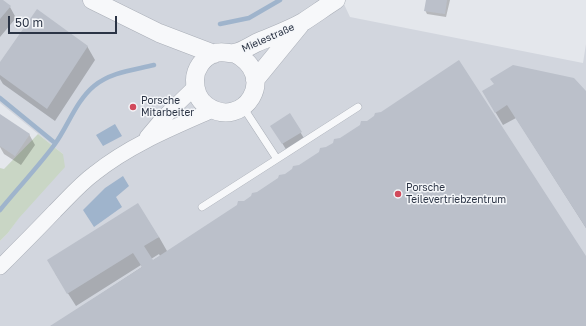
<!DOCTYPE html>
<html>
<head>
<meta charset="utf-8">
<style>
  body { margin:0 }
  #map { position:relative; width:586px; height:326px; overflow:hidden; background:#e4e7ec; font-family:"Golos Text",sans-serif }
  canvas { display:block }
  .scale { position:absolute; left:8px; top:16px; width:109px; height:18px; box-sizing:border-box; border:2px solid #2b3445; border-top:0; padding-left:5px; font-size:12px; line-height:14px; white-space:nowrap; color:#2b3445; -webkit-text-stroke:3px #f4f6f9; paint-order:stroke }
</style>
</head>
<body>
<div id="map">
<canvas width="586" height="326"></canvas>
<div class="scale">50 m</div>
</div>
<script>
const g = document.querySelector('canvas').getContext('2d');
g.lineJoin = 'round';
function fillPath(path, color) { g.fillStyle = color; g.fill(path, 'evenodd'); }
function strokePath(path, color, width, dash) { g.strokeStyle = color; g.lineWidth = width; g.lineCap = dash ? 'butt' : 'round'; g.setLineDash(dash || []); g.stroke(path); }
function label(font, color, halo, rows, align = 'center') {
  g.font = font + ' "Golos Text",sans-serif'; g.lineWidth = 3; g.setLineDash([]); g.textBaseline = 'middle'; g.strokeStyle = halo; g.fillStyle = color; for (const [text, x, y, turn = 0] of rows) {
    g.save(); g.translate(x, y); g.rotate((+turn || 0) * Math.PI / 180); g.textAlign = isNaN(turn) ? turn : align; if (halo) g.strokeText(text, 0, 0); g.fillText(text, 0, 0); g.restore();
  }
}
const built = new Path2D(`
  M 0,0 L 342,0 L 350,17 L 583,63 L 586,44 L 586,326 L 0,326 L 0,241 L 8,233 L 63,154 L 0,103 Z`);
const green = new Path2D(`
  M 38,134 L 63,154 L 65,167 L 19,218 L 8,233 L 0,241 L 0,168 L 4,169 Z`);
const water = new Path2D(`
  M 115,124 L 122,136 L 103,146 L 96,135 Z
  M 123,176 L 129,186 L 116,197 L 122,207 L 94,227 L 83,210 L 105,188 Z`);
const shadow = new Path2D(`
  M 0,0 L 10,7 L 16,18 L 0,37 Z
  M 427,0 L 450,0 L 446,17 L 427,14 L 425,10 Z
  M 87,46 L 95,60 L 55,121 L 3,84 L 0,79 L 0,64 Z
  M 483,91 L 586,93 L 586,228 L 516,118 L 503,125 Z
  M 290,115 L 305,140 L 287,151 L 276,133 Z
  M 0,116 L 29,134 L 35,145 L 21,165 L 4,154 L 0,147 Z
  M 159,237 L 167,251 L 586,258 L 586,326 L 52,326 L 142,267 L 141,265 L 76,306 L 55,273 ZM 159,254 L 160,256 L 152,261 L 151,259 Z`);
const stream = new Path2D(`
  M 220,24 L 249,18 L 280,0
  M 0,98 L 55,143
  M 0,210 C 18,188 38,167 55,144 C 68,126 76,101 94,86 C 111,72 134,70 154,65`);
const building = new Path2D(`
  M 0,0 L 3,0 L 11,6 L 0,19 Z
  M 426,0 L 447,0 L 445,14 L 424,11 Z
  M 37,9 L 88,46 L 47,109 L 0,75 L 0,62 Z
  M 459,60 L 586,256 L 586,326 L 50,326 L 142,267 L 133,253 L 67,294 L 47,260 L 138,203 L 159,237 L 144,246 L 153,260 L 237,205 L 238,201 L 244,201 L 251,196 L 252,193 L 257,192 L 278,178 L 279,175 L 285,174 L 292,169 L 293,166 L 299,165 L 319,152 L 320,148 L 326,147 L 333,143 L 334,139 L 340,138 L 360,125 L 361,121 L 367,121 L 374,116 L 375,113 L 381,112 Z
  M 513,65 L 574,78 L 586,91 L 586,228 L 507,105 L 495,113 L 482,91 L 494,84 L 490,79 Z
  M 290,113 L 302,132 L 282,144 L 270,126 Z
  M 0,114 L 30,134 L 15,156 L 0,146 Z`);
const service = new Path2D(`
  M 277,159 L 358,107
  M 202,207 L 277,159 L 243,107`);
const minor = new Path2D(`
  M 147,137 L 163,118 L 195,87
  M 0,267 C 18,249 37,230 55,211 C 68,198 80,184 95,173 C 130,145 172,128 213,110`);
const tertiary = new Path2D(`
  M 92,0 L 159,33 L 214,54
  M 234,53 C 280,76 243,131 207,106 C 198,100 195,90 195,80 C 195,69 203,58 213,54 C 222,50 226,54 234,53 C 241,52 250,46 256,43 C 272,36 289,30 303,22 C 314,15 325,7 336,0
  M 255,80 L 300,25`);
const markers = [
  [133,107,4,"#d1495b"],
  [398,194,4,"#d1495b"]
];
const streetNames = [
  ["Mielestraße",268,38,-24]
];
const poiNames = [
  ["Porsche",141,101],
  ["Mitarbeiter",141,113],
  ["Porsche",406,188],
  ["Teilevertriebzentrum",406,200]
];
fillPath(built, '#d2d6de');
fillPath(green, '#c9d6c5');
fillPath(water, '#9fb4cc');
fillPath(shadow, '#0003');
strokePath(stream, '#9fb4cc', 4.5);
fillPath(building, '#bbc0ca');
strokePath(service, '#a9aeb7', 8);
strokePath(minor, '#a9aeb7', 16);
strokePath(tertiary, '#a9aeb7', 19);
strokePath(service, '#f7f8fa', 7);
strokePath(minor, '#f7f8fa', 15);
strokePath(tertiary, '#f7f8fa', 18);
for (const [x, y, r, color] of markers) { const dot = new Path2D(); dot.arc(x, y, r, 0, 2 * Math.PI); g.fillStyle = color; g.fill(dot); strokePath(dot, '#f4f6f9', 1.5); }
label('10px', '#2b3445', '#f4f6f9', streetNames);
label('10px', '#2b3445', '#f4f6f9', poiNames, 'left');
</script>
</body>
</html>
